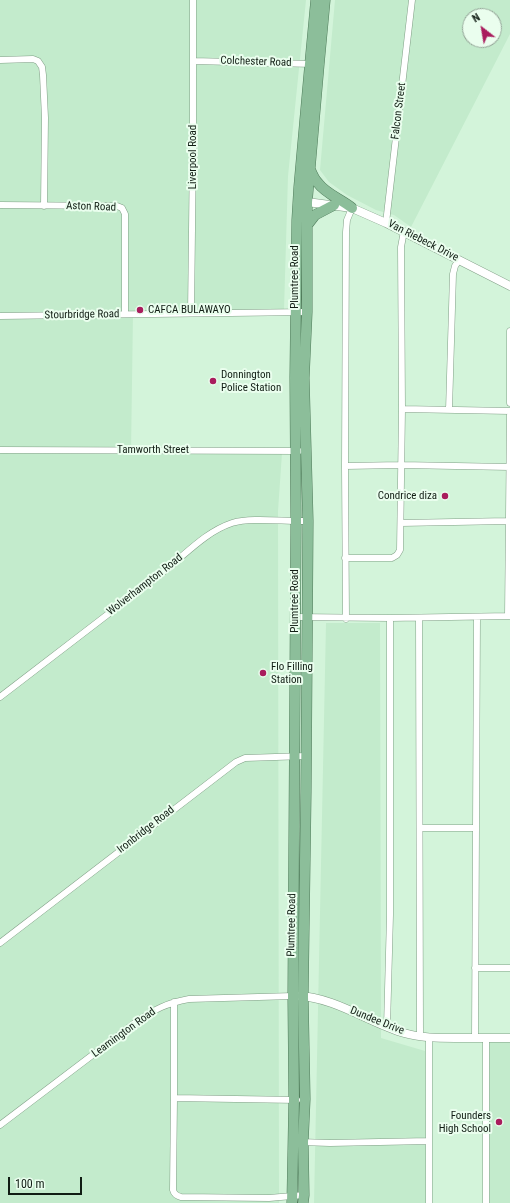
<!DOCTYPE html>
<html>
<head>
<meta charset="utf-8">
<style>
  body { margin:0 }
  #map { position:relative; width:510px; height:1203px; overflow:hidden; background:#d3f4da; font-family:"Roboto Condensed",sans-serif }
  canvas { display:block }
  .north { position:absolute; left:462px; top:8px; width:40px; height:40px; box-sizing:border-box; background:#eafeee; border:1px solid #93a497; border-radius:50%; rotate:329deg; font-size:11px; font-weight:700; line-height:16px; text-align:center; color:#111d14 }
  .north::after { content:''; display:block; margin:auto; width:14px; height:18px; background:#a91c5d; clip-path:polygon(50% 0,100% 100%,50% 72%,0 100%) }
  .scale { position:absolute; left:8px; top:1177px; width:74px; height:18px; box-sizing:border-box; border:2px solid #111d14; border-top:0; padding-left:5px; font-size:12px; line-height:14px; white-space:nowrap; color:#111d14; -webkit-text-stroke:3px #eafeee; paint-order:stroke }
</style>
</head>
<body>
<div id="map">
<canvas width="510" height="1203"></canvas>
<div class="north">N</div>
<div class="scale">100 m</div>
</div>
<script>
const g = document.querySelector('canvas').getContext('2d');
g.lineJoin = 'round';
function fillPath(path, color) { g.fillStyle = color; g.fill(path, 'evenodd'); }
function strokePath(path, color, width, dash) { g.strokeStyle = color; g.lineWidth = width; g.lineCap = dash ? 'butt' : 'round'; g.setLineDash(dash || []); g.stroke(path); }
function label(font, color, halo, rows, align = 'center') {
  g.font = font + ' "Roboto Condensed",sans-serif'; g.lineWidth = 4; g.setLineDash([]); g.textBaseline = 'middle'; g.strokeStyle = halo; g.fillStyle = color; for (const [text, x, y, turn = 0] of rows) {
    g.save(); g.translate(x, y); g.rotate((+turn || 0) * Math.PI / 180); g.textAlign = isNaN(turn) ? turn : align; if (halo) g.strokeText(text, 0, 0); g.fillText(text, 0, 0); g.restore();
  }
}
const built = new Path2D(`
  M 0,0 L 306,0 L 288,176 L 284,310 L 133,313 L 131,452 L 282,453 L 278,511 L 279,1203 L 0,1203 Z
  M 335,0 L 510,0 L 510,34 L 411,227 L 394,215 L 376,210 L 347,195 L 329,182 L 320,170 ZM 470,16 L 494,16 L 494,40 L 470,40 Z
  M 326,623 L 380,623 L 381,1038 L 425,1051 L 426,1203 L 314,1203 Z
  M 488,1041 L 510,1041 L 510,1203 L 488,1203 Z`);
const minor = new Path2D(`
  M 0,60 L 33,59 L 38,61 L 42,67 L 43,75 L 45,118 L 44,206
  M 193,61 L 313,64
  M 0,205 L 117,206 L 122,208 L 125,214 L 125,314
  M 386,223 L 412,0
  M 191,313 L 193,146 L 193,0
  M 0,316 L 307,312
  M 510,331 L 510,403
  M 402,409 L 510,411
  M 449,410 L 453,274 L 455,266 L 459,260
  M 0,450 L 299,451
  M 345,466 L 401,465 L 510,467
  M 401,523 L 508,521
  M 345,558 L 392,558 L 397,555 L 400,550 L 402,409 L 401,247 L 404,231
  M 508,616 L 510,415
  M 296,617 L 390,618 L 510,616
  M 419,618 L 420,1036
  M 346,619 L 345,466 L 346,232 L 347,220 L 352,208
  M 0,697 C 54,655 109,614 163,572 C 185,555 205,532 232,523 C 252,517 286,522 308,521
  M 420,828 L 476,828
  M 0,943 L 236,762 L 245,758 L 306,756
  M 475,968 L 510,968
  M 174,1002 L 174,1098 L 173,1190 C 174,1194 177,1196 181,1197 L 269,1198 L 304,1195
  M 387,1027 L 390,915 L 390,618
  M 475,1038 L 477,617
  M 486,1038 L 486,1203
  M 174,1098 L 297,1100
  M 0,1125 L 136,1022 C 155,1009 167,1003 189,999 L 293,996
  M 300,1142 L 330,1143 L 429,1141
  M 429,1203 L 429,1037`);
const tertiary = new Path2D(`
  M 307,202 L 352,208 L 386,223 L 510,286
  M 298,996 C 334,997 370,1023 404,1033 C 421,1038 438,1038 455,1038 C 473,1038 492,1038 510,1038`);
const trunk = new Path2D(`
  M 310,169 C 312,174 314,179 318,183 C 326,194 341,199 352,208
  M 308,224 L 315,215 L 334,205
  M 292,1203 L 294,1100 L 293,996 L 296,522 L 295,377 L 297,220 L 299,187 L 310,64 L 316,0
  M 303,1203 L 304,1195 L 303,1142 L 305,1099 L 303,996 L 306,792 L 308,521 L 304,378 L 307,312 L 307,202 L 319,64 L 325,0`);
const markers = [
  [140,310,4,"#a91c5d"],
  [213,381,4,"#a91c5d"],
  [445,496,4,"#a91c5d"],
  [263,673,4,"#a91c5d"],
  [499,1122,4,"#a91c5d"]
];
const streetNames = [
  ["Colchester Road",256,62,2],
  ["Falcon Street",399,111,-83],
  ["Liverpool Road",193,157,-90],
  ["Aston Road",91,207,2],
  ["Van Riebeck Drive",423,241,27],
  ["Plumtree Road",295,277,-90],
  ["Stourbridge Road",82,315,-1],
  ["Tamworth Street",153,450],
  ["Wolverhampton Road",145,585,-38],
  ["Plumtree Road",295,601,-90],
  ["Ironbridge Road",146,830,-38],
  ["Plumtree Road",292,925,-89],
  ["Dundee Drive",377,1021,22],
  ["Leamington Road",124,1033,-36]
];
const poiNames = [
  ["CAFCA BULAWAYO",148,310],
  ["Donnington",221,375],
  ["Police Station",221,388],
  ["Condrice diza",437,496,"right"],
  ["Flo Filling",271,667],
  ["Station",271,680],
  ["Founders",491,1116,"right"],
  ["High School",491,1129,"right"]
];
fillPath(built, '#c3ebcc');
strokePath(minor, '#809f86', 7);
strokePath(tertiary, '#809f86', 9);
strokePath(trunk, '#4f7b5a', 11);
strokePath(minor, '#fff', 6);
strokePath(tertiary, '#fff', 8);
strokePath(trunk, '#8cbe9a', 10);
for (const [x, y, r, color] of markers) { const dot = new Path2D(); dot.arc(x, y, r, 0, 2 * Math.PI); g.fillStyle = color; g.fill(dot); strokePath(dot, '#eafeee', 1.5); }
label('11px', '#111d14', '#eafeee', streetNames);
label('11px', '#111d14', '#eafeee', poiNames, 'left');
</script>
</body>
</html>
